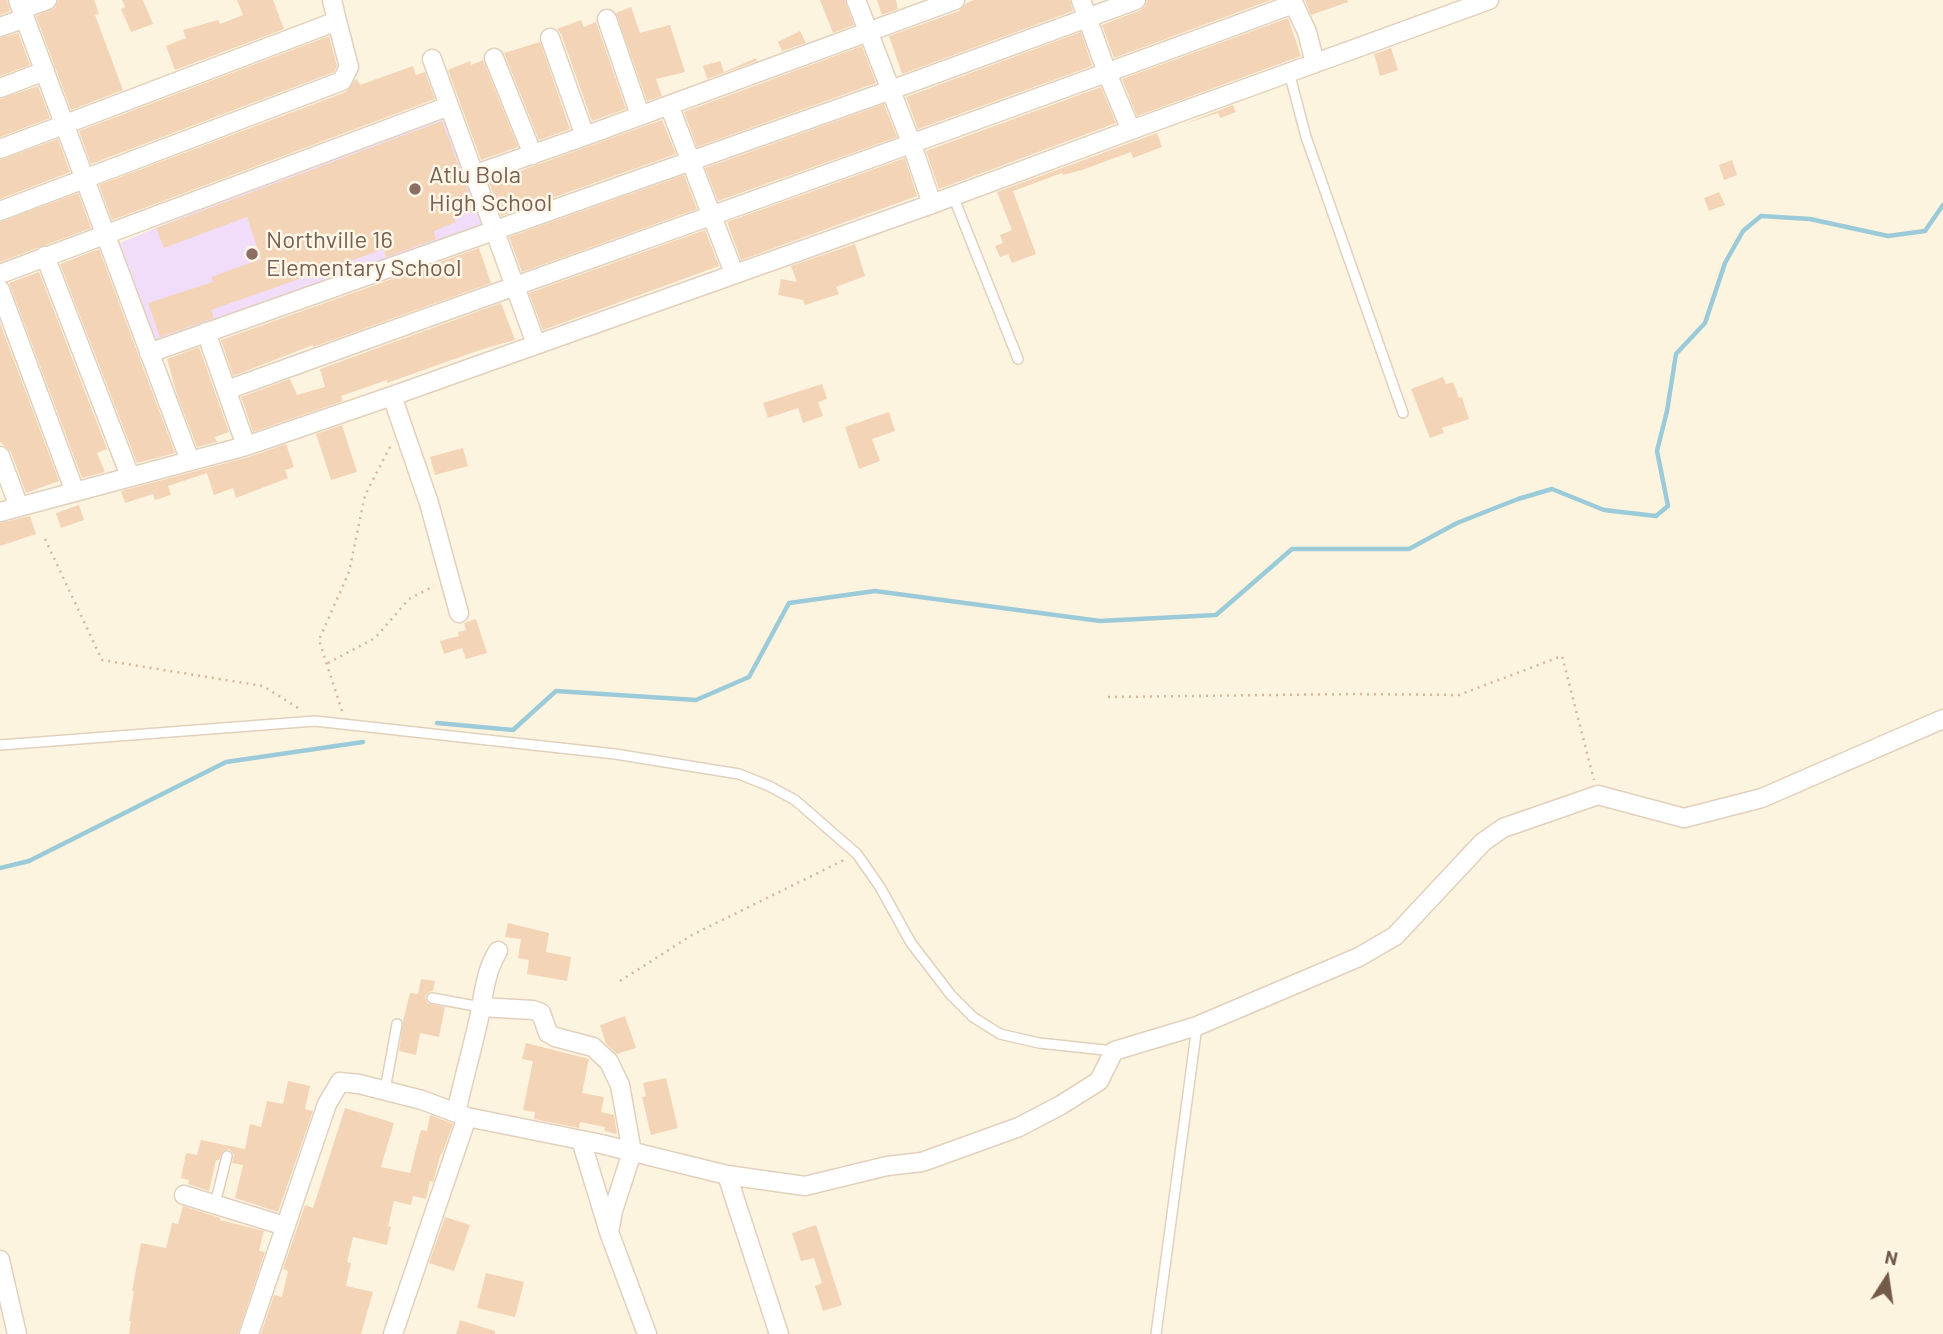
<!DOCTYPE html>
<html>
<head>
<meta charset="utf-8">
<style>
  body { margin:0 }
  #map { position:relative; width:1943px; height:1334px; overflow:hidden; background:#fdf4e0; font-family:Barlow,sans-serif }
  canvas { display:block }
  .north { position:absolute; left:1852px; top:1243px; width:70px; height:70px; -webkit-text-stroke:5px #fff7e7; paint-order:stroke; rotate:12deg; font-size:19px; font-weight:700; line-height:28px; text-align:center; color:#745b47 }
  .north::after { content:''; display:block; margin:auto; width:24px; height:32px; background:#745b47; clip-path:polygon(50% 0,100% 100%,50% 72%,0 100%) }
</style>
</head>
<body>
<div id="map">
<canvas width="1943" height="1334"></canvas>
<div class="north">N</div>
</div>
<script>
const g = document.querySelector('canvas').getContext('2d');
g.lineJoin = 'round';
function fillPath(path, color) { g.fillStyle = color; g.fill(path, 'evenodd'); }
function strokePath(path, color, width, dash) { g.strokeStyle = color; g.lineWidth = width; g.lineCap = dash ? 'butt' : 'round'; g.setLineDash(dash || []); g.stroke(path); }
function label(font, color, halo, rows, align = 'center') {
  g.font = font + ' Barlow,sans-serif'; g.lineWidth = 5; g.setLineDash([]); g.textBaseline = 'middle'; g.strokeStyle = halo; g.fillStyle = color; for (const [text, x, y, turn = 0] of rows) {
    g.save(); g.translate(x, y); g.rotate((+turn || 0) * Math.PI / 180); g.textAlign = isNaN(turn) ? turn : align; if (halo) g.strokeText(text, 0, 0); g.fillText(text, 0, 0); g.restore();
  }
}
const education = new Path2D(`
  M 446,114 L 486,229 L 157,345 L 120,243 L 344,149 Z`);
const stream = new Path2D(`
  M 437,723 L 513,730 L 556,691 L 696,700 L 749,677 L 789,603 L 875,591 L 1100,621 L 1216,615 L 1292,549 L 1409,549 L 1457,523 L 1518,499 L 1552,489 L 1604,510 L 1656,516 L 1668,506 L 1657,451 L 1667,411 L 1676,354 L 1705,323 L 1725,263 L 1743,231 L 1761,216 L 1810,219 L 1888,236 L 1925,231 L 1943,205
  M 0,868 L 29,861 L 226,762 L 363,742`);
const building = new Path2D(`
  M 0,0 L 7,0 L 10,11 L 0,15 Z
  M 58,0 L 94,0 L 99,14 L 95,15 L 123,90 L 71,110 L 36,16 L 55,8 Z
  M 122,0 L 143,0 L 153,24 L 131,32 L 121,9 L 125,7 Z
  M 237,0 L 273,0 L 284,29 L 175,70 L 166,46 L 186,38 L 183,30 L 218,20 L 220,24 L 243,15 Z
  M 820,0 L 845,0 L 854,25 L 833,33 Z
  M 877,0 L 896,0 L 898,9 L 882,15 Z
  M 974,0 L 1070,0 L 1073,11 L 902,74 L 889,36 L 959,11 L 966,3 Z
  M 1147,0 L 1271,0 L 1114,58 L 1102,25 L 1141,10 L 1145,7 Z
  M 1305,0 L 1347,0 L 1348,2 L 1311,15 Z
  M 631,7 L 640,33 L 670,25 L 685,72 L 656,79 L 662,96 L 647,101 L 616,13 Z
  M 1288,18 L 1301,56 L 1137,116 L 1122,79 Z
  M 581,20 L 584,27 L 596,22 L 626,109 L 592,121 L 561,34 L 557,29 Z
  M 800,31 L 806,43 L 782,51 L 778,42 Z
  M 1081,32 L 1092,66 L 918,129 L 906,97 Z
  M 18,33 L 30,65 L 0,76 L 0,38 Z
  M 329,36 L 337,66 L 334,72 L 91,164 L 79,131 Z
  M 540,42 L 570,129 L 539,140 L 504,53 Z
  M 862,46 L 876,83 L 697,147 L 684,112 Z
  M 1391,48 L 1398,70 L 1380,76 L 1374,54 Z
  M 756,58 L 757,61 L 707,79 L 703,66 L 720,61 L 724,72 Z
  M 483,60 L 518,147 L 481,160 L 448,70 L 470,61 L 471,65 Z
  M 413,66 L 416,75 L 425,72 L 435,99 L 112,220 L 99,185 L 346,92 L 355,80 L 357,79 L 360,85 Z
  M 38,86 L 50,118 L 0,137 L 0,99 Z
  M 1101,87 L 1116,123 L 939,189 L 926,151 Z
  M 884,104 L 897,137 L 718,201 L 705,168 Z
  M 1233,105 L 1236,112 L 1220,118 L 1218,113 L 1182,125 Z
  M 662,120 L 676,154 L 501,216 L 489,182 Z
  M 442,121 L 475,210 L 454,218 L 456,222 L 434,231 L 436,239 L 386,257 L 384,249 L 211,310 L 214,318 L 160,337 L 148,303 L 213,282 L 211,277 L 261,259 L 247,217 L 164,248 L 156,228 Z
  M 1157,133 L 1162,147 L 1133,158 L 1131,152 L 1082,170 L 1063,175 L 1062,173 L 1013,191 L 1036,254 L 1012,263 L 1008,254 L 1000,257 L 995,246 L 1003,243 L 1000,235 L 1012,230 L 997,192 Z
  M 58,139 L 70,172 L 0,199 L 0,160 Z
  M 905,158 L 917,196 L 741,260 L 727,222 Z
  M 1732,160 L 1737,175 L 1724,180 L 1719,165 Z
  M 684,175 L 697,209 L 522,272 L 509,237 Z
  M 1719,192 L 1725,205 L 1709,211 L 1704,198 Z
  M 78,193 L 91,228 L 0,262 L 0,222 Z
  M 705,230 L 719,266 L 543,330 L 529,293 Z
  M 855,244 L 865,276 L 836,287 L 839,294 L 805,305 L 803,300 L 778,295 L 781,279 L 797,282 L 791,266 Z
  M 479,248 L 491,283 L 313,347 L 313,345 L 233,376 L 221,340 Z
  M 99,249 L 139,357 L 175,453 L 137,463 L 60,264 Z
  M 39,272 L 107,449 L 97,453 L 105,472 L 82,478 L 9,283 Z
  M 501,303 L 515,340 L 483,349 L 387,383 L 387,380 L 341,396 L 343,401 L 253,432 L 241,397 L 290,379 L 297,395 L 325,387 L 320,369 Z
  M 0,323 L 59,481 L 26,493 L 11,452 L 0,442 Z
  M 199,347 L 229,432 L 215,437 L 217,442 L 197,447 L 177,395 L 167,359 Z
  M 1443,377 L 1446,384 L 1453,382 L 1459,398 L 1462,397 L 1469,419 L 1442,428 L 1444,433 L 1430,438 L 1411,389 Z
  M 822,384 L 827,399 L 818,402 L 823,416 L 803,423 L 798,408 L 768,418 L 763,403 Z
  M 889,412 L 895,431 L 872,439 L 880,461 L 859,469 L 845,427 Z
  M 342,425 L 357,472 L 331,480 L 316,434 Z
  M 286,444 L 294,467 L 285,470 L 288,478 L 236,498 L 233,488 L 214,495 L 207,473 L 168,486 L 171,495 L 155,500 L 153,494 L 125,503 L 121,491 L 249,457 Z
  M 463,448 L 468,466 L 435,475 L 430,457 Z
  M 79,505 L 84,520 L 61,528 L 56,513 Z
  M 30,516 L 36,534 L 0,546 L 0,523 Z
  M 476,619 L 487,653 L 466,659 L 462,648 L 444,654 L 440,641 L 459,636 L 458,632 L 466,630 L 464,623 Z
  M 508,923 L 549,933 L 546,952 L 571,957 L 567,981 L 527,974 L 529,960 L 518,958 L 521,939 L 505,937 Z
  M 421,979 L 435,981 L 433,991 L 429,992 L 425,996 L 427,1003 L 445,1007 L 439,1037 L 420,1033 L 416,1055 L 399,1051 L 403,1021 L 410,993 L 418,994 Z
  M 625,1016 L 636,1048 L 617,1054 L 606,1044 L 600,1025 Z
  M 526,1043 L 589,1059 L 582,1093 L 604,1097 L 601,1112 L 614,1115 L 617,1134 L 604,1131 L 605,1127 L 580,1122 L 579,1128 L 534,1119 L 535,1112 L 523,1110 L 533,1061 L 522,1059 Z
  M 666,1078 L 678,1128 L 651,1135 L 642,1097 L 646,1096 L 643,1083 Z
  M 288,1081 L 310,1086 L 305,1109 L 313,1111 L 278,1212 L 235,1198 L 243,1165 L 232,1163 L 234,1155 L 229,1149 L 223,1151 L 219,1160 L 216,1160 L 209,1191 L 188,1184 L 189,1180 L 181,1178 L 186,1153 L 197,1155 L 201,1140 L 245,1149 L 250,1124 L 261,1127 L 267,1101 L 283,1104 Z
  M 345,1108 L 394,1123 L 381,1167 L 410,1173 L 421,1130 L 427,1131 L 430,1115 L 453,1124 L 442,1154 L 441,1153 L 433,1182 L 430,1181 L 426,1199 L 413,1196 L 411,1205 L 394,1201 L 388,1226 L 391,1227 L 387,1245 L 353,1237 L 347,1262 L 351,1263 L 346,1286 L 373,1292 L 361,1334 L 261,1334 L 274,1295 L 282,1297 L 288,1271 L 283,1269 L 305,1205 L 313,1208 Z
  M 183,1206 L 220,1218 L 220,1220 L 264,1231 L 259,1251 L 265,1252 L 238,1334 L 129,1334 L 131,1321 L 129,1321 L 134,1291 L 132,1291 L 141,1243 L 166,1248 L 172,1223 L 178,1224 Z
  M 445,1217 L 470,1225 L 454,1271 L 429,1263 Z
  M 816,1225 L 842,1305 L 823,1311 L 815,1286 L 822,1283 L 814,1258 L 801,1261 L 792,1233 Z
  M 486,1273 L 524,1282 L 515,1317 L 477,1308 Z
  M 460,1320 L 495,1331 L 495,1334 L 456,1334 Z`);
const path = new Path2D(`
  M 45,539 L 102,660 L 263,686 L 298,708
  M 328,663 L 375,638 L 409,599 L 434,586
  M 1108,697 L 1353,694 L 1459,695 L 1562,656 L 1594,780
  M 342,711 L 319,640 L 349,572 L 365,495 L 391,445
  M 620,981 L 692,935 L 844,860`);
const service = new Path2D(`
  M 1289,72 L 1306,137 L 1403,413
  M 953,196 L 1018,359
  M 0,745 L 315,721 L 615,754 L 739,774 L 769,786 L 795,800 L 857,854 L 880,887 L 911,943 L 951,995 L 973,1017 L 1000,1034 L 1039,1043 L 1114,1051
  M 432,998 L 481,1007
  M 385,1090 L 397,1024
  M 215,1204 L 227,1156
  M 1156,1334 L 1197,1026`);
const minor = new Path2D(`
  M 18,0 L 190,461
  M 332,0 L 337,21
  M 856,0 L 912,145 L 932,204
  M 1081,0 L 1107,73 L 1131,130
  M 1292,0 L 1307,32 L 1315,63
  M 22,9 L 47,0
  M 607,19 L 640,115
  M 0,27 L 25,18
  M 550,38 L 585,136
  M 494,58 L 533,155
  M 432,59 L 536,344
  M 0,88 L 45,71
  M 669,105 L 734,273
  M 0,149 L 337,21 L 349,67 L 342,81 L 0,211
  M 473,175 L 585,136 L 955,0
  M 45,256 L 130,476
  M 0,274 L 449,106
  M 0,290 L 75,492
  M 206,332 L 246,446
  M 149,353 L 891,90 L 1136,0
  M 227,390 C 582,261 939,136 1293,4
  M 392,396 L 429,503 L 459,613
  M 0,456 L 19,507
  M 0,512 L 246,446 L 392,396 L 932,204 L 1131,130 L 1489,0
  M 481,1007 L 533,1010 L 541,1013 L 548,1033 L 555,1037 L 593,1047 L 609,1062 L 620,1085 L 632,1152 L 613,1211 L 609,1232
  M 456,1113 C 463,1081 472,1050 479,1018 C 484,994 485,972 498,951
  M 581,1140 L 609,1232 L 647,1334
  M 727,1175 L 779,1334
  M 184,1195 L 285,1226
  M 0,1260 L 17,1334
  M 249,1334 L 327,1104 L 340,1082 L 359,1084 L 422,1100 L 467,1117 L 601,1144 L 727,1175 L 805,1186 L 887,1166 L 922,1162 L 1019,1127 L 1061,1105 L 1099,1081 L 1114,1051 L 1197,1026 L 1359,957 L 1395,936 L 1483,842 L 1503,828 L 1598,795 L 1684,818 L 1762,798 L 1943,719
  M 393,1334 L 467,1117`);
const markers = [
  [415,189,7,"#8d6e63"],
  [252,254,7,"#8d6e63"]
];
const educationNames = [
  ["Atlu Bola",429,175],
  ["High School",429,203],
  ["Northville 16",266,240],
  ["Elementary School",266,268]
];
fillPath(education, '#f1ddf9');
strokePath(stream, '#9bcad9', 4.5);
fillPath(building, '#f3d4b7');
strokePath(service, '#e1d0bc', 12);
strokePath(minor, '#e1d0bc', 21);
strokePath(path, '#d7b79b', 2.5, [2, 5]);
strokePath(service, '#fff', 9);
strokePath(minor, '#fff', 18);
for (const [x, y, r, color] of markers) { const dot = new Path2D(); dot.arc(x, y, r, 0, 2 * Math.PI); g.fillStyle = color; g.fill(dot); strokePath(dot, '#fff7e7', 2.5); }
label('24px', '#785e54', '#fff7e7', educationNames, 'left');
</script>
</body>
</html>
